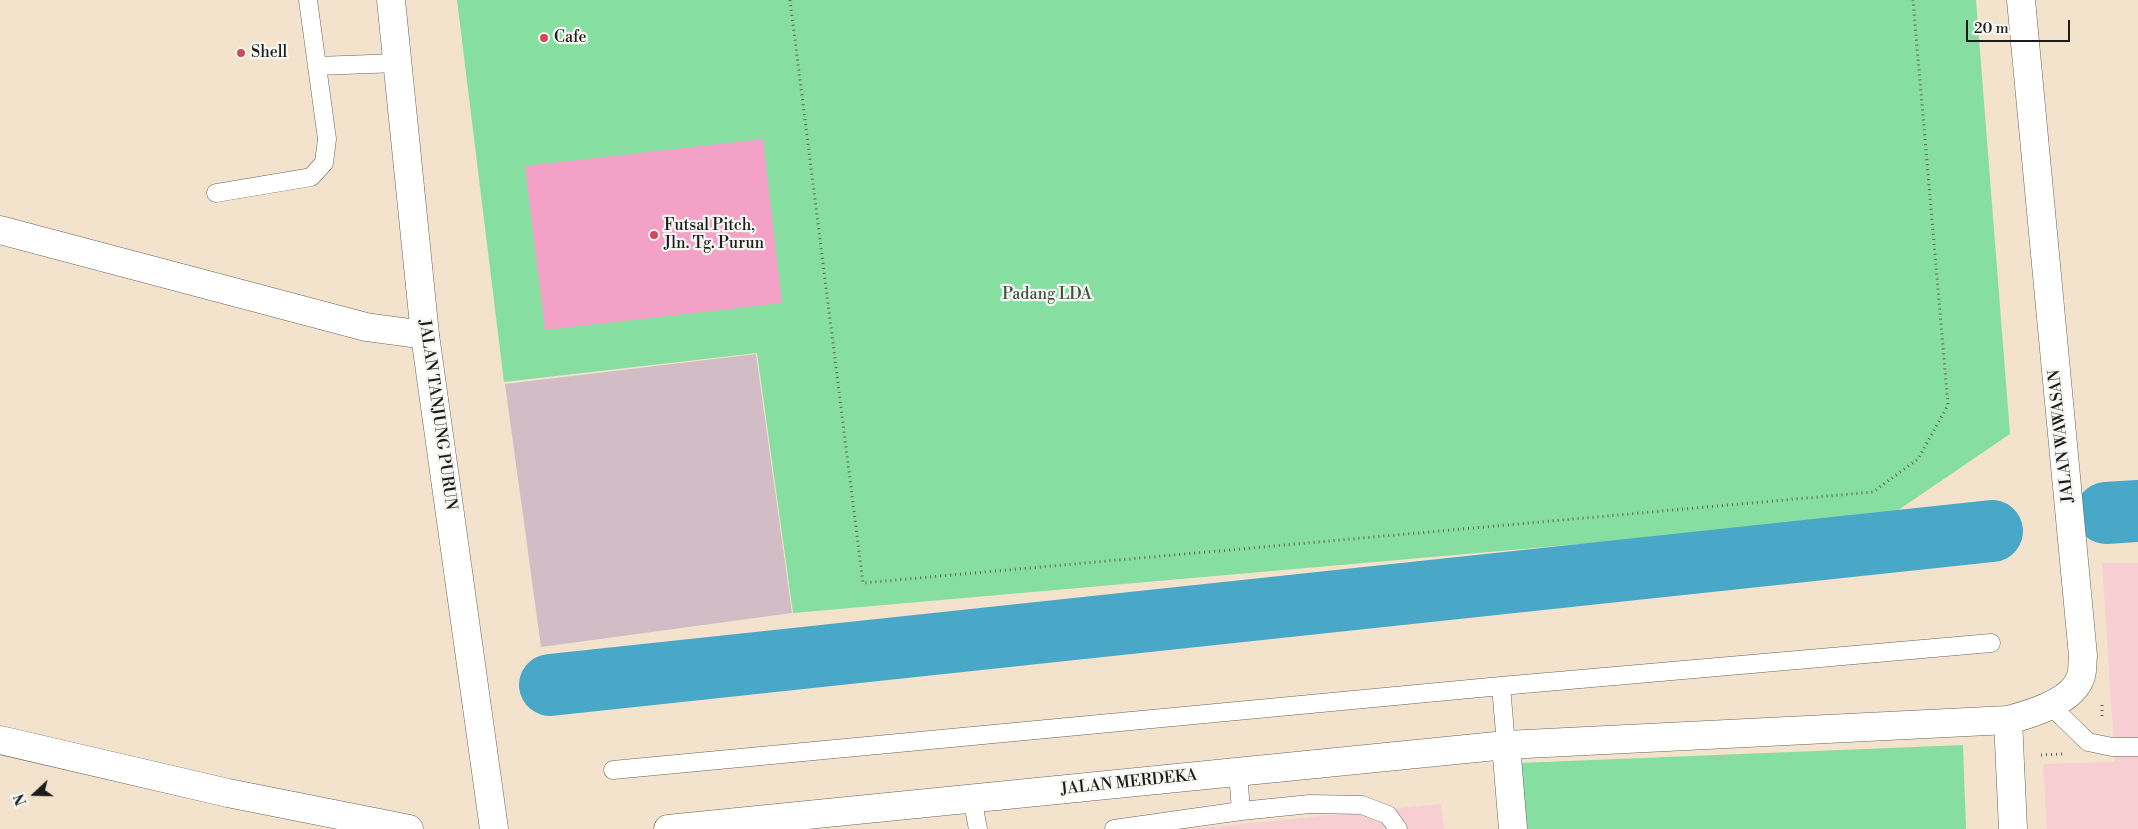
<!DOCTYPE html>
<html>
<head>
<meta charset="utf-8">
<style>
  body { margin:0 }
  #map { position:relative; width:2138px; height:829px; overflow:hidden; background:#f3e3cc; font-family:"Libre Bodoni",serif }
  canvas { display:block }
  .north { position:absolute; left:10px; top:769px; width:50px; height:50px; -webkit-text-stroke:4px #f6f6f2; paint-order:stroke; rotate:249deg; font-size:14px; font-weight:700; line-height:20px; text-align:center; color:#1c1c1c }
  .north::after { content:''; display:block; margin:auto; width:18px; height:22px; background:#1c1c1c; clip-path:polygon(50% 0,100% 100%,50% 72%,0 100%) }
  .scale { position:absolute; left:1966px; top:20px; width:104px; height:22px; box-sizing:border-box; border:2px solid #1c1c1c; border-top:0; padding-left:6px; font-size:15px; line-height:18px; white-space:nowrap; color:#1c1c1c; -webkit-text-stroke:4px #f6f6f2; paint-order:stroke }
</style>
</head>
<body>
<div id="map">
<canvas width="2138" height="829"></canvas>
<div class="north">N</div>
<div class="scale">20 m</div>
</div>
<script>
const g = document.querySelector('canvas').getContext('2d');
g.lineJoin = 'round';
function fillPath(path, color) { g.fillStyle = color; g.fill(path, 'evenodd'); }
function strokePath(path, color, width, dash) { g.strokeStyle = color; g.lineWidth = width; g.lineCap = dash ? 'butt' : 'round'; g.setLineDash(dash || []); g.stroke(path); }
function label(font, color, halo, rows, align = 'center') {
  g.font = font + ' "Libre Bodoni",serif'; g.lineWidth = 4.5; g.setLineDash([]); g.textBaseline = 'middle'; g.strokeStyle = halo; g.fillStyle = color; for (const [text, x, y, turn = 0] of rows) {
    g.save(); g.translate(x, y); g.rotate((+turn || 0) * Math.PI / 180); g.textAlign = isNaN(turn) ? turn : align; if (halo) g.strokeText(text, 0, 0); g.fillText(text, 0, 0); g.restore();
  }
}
const built = new Path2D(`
  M 2102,563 L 2138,563 L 2138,829 L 2047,829 L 2043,764 L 2115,762 Z
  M 1441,804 L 1444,829 L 1191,829 Z`);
const industrial = new Path2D(`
  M 756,354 L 792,613 L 541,647 L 505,384 Z`);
const green = new Path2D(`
  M 457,0 L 1976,0 L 2010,434 L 1888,517 L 793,613 L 757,353 L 504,382 Z
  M 1963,745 L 1966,829 L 1523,829 L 1519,763 Z`);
const river = new Path2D(`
  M 2106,513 L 2138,511
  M 550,685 L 1992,531`);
const building = new Path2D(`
  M 763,139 L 782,303 L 545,330 L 525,166 Z`);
const path = new Path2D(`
  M 790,0 L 863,583 L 1873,492 L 1918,459 L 1948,405 L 1913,0
  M 2102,705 L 2102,719
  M 2041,755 L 2062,754`);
const service = new Path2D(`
  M 308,0 L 317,66 L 398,63
  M 216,193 L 311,177 L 324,163 L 327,139 L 317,66
  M 1501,686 L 1991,643
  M 2050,705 L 2088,742 L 2112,747 L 2138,747
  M 613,770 L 1501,686 L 1506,745
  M 1238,772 L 1241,811
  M 972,798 L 978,829
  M 1114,829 L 1241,811 L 1310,804 L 1362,805 L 1388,815 L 1398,829`);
const minor = new Path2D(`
  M 0,230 L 366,327 L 425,335
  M 2008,720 L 2013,829
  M 0,740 L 228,793 L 409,829
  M 1506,745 L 2008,720 C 2031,714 2074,701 2081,676 C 2083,670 2082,662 2083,656 L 2021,0`);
const tertiary = new Path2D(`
  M 391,0 L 425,335 L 494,829
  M 668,829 L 1506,745 L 1513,829`);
const markers = [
  [544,38,5,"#d1495b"],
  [241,53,5,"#d1495b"],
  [654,235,5,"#d1495b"]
];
const poiNames = [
  ["Cafe",554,38],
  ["Shell",251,53],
  ["Futsal Pitch,",664,226],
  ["Jln. Tg. Purun",664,244]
];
const parkNames = [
  ["Padang LDA",1047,295]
];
const streetNames = [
  ["JALAN TANJUNG PURUN",437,415,82],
  ["JALAN WAWASAN",2062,436,-96],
  ["JALAN MERDEKA",1129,783,-6]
];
fillPath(built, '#f7cfd3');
fillPath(industrial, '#d2bdc7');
fillPath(green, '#87dea1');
strokePath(river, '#49a7c7', 62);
fillPath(building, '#f4a1c8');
strokePath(service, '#67625a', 19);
strokePath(minor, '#67625a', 29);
strokePath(tertiary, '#67625a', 29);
strokePath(path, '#67625a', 3, [1, 4]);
strokePath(service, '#fff', 18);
strokePath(minor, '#fff', 28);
strokePath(tertiary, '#fff', 28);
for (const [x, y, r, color] of markers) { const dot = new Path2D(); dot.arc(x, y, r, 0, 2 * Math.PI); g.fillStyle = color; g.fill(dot); strokePath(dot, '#f6f6f2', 2); }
label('16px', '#1c1c1c', '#f6f6f2', poiNames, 'left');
label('16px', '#3c5644', '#f6f6f2', parkNames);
label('16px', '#1c1c1c', '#f6f6f2', streetNames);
</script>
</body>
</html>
